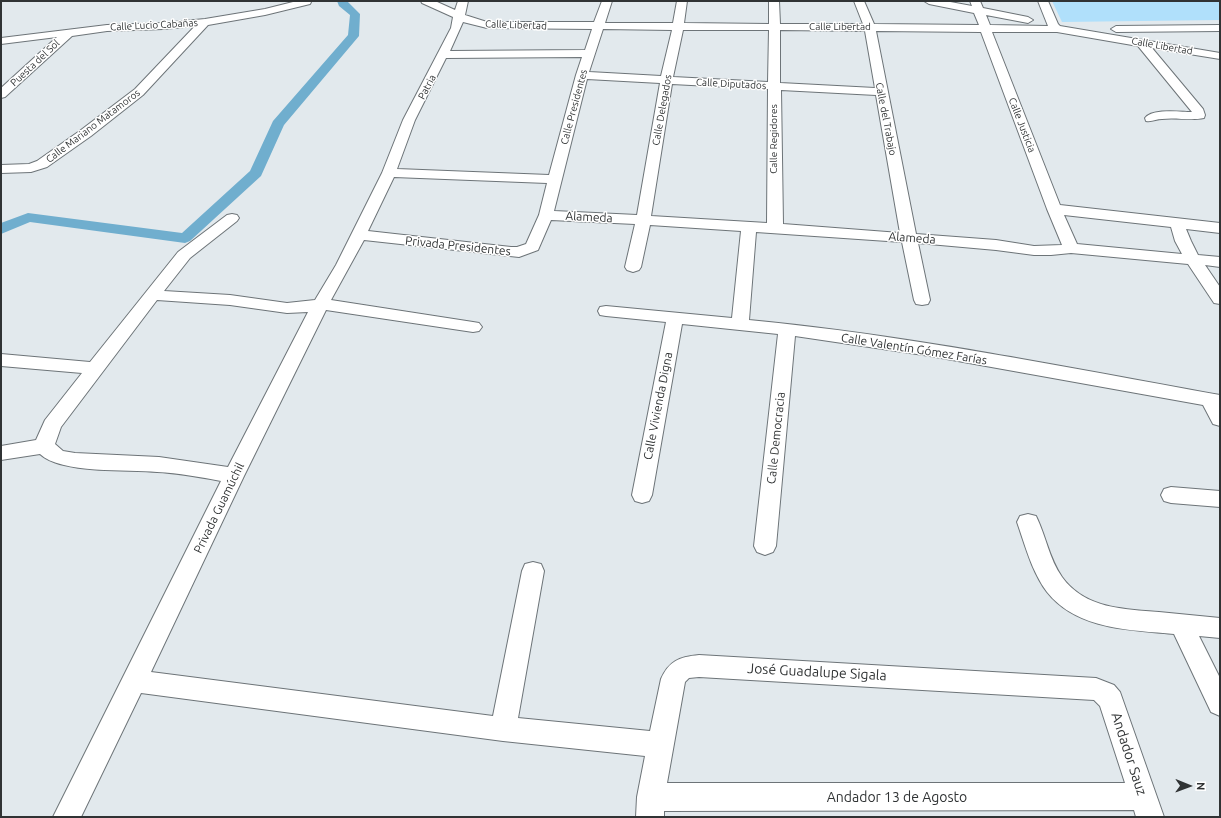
<!DOCTYPE html>
<html>
<head>
<meta charset="utf-8">
<style>
  body { margin:0 }
  #map { position:relative; width:1221px; height:818px; overflow:hidden; background:#e2e9ed; font-family:Ubuntu,sans-serif }
  canvas { display:block }
  .frame { position:absolute; inset:0; border:2px solid #303334; pointer-events:none }
  .north { position:absolute; left:1169px; top:766px; width:40px; height:40px; -webkit-text-stroke:3px #fff; paint-order:stroke; rotate:91deg; font-size:11px; font-weight:700; line-height:16px; text-align:center; color:#303334 }
  .north::after { content:''; display:block; margin:auto; width:14px; height:18px; background:#303334; clip-path:polygon(50% 0,100% 100%,50% 72%,0 100%) }
</style>
</head>
<body>
<div id="map">
<canvas width="1221" height="818"></canvas>
<div class="frame"></div>
<div class="north">N</div>
</div>
<script>
const g = document.querySelector('canvas').getContext('2d');
g.lineJoin = 'round';
function fillPath(path, color) { g.fillStyle = color; g.fill(path, 'evenodd'); }
function strokePath(path, color, width, dash) { g.strokeStyle = color; g.lineWidth = width; g.lineCap = dash ? 'butt' : 'round'; g.setLineDash(dash || []); g.stroke(path); }
function label(font, color, halo, rows, align = 'center') {
  g.font = font + ' Ubuntu,sans-serif'; g.lineWidth = 3; g.setLineDash([]); g.textBaseline = 'middle'; g.strokeStyle = halo; g.fillStyle = color; for (const [text, x, y, turn = 0] of rows) {
    g.save(); g.translate(x, y); g.rotate((+turn || 0) * Math.PI / 180); g.textAlign = isNaN(turn) ? turn : align; if (halo) g.strokeText(text, 0, 0); g.fillText(text, 0, 0); g.restore();
  }
}
const green = new Path2D(`
  M 1052,1 L 1220,1 L 1220,20 L 1062,22 Z`);
const canal = new Path2D(`
  M 337,1 L 347,1 L 360,14 L 359,36 L 284,125 L 261,176 L 190,241 L 185,243 L 30,222 L 1,234 L 1,223 L 28,213 L 182,233 L 250,171 L 273,121 L 348,35 L 350,15 L 339,6 Z`);
const street = new Path2D(`
  M 297,1 L 311,2 L 310,4 L 265,15 L 208,25 L 143,95 L 91,136 L 47,167 L 31,172 L 1,173 L 1,165 L 29,164 L 37,161 L 81,130 L 135,89 L 195,26 L 163,29 L 107,31 L 72,36 L 5,97 L 1,98 L 1,88 L 57,37 L 1,44 L 1,38 L 107,25 L 163,23 L 205,19 L 265,9 Z
  M 421,1 L 435,1 L 455,10 L 458,1 L 468,1 L 465,15 L 487,22 L 594,22 L 602,1 L 612,1 L 605,23 L 673,23 L 677,1 L 687,1 L 684,23 L 769,24 L 769,1 L 779,1 L 780,24 L 863,24 L 854,1 L 864,1 L 874,24 L 979,25 L 974,13 L 929,4 L 924,1 L 945,1 L 972,6 L 970,1 L 980,1 L 983,8 L 1028,17 L 1033,20 L 1028,23 L 986,15 L 990,25 L 1048,26 L 1038,1 L 1048,1 L 1058,24 L 1060,26 L 1220,53 L 1220,59 L 1152,48 L 1203,109 L 1205,115 L 1204,118 C 1190,121 1176,117 1162,119 C 1156,119 1153,122 1146,121 L 1145,118 C 1152,108 1181,112 1192,112 L 1138,46 L 1057,32 L 992,32 L 1060,205 L 1220,223 L 1220,233 L 1186,229 L 1191,241 L 1198,255 L 1220,257 L 1220,267 L 1205,265 L 1220,287 L 1220,304 L 1214,303 L 1188,264 L 1071,253 L 1051,255 L 1034,255 L 996,250 L 918,243 L 930,300 L 928,304 L 922,305 L 916,304 L 914,300 L 902,242 L 756,232 L 749,320 C 907,335 1064,367 1220,395 L 1220,426 L 1213,424 L 1203,405 L 930,356 L 795,336 L 776,546 L 773,552 L 765,555 L 757,552 L 754,546 L 778,334 L 682,324 L 652,495 L 649,501 L 642,503 L 635,501 L 632,495 L 666,322 L 606,316 L 600,315 L 598,311 L 600,307 L 606,306 L 732,318 L 741,231 L 650,225 L 641,267 L 639,270 L 633,272 L 627,270 L 625,267 L 635,224 L 551,220 L 538,250 L 519,257 L 364,240 L 331,300 L 473,322 L 479,323 L 482,327 L 479,331 L 473,332 L 326,310 L 244,476 L 151,672 L 493,716 L 522,571 L 525,564 L 533,562 L 541,564 L 544,571 L 518,718 L 650,731 L 661,679 C 669,661 679,657 699,655 L 1096,678 L 1114,685 L 1120,692 L 1164,817 L 1136,817 L 1134,810 L 664,811 L 664,817 L 636,817 L 637,797 L 645,756 L 503,741 L 141,693 L 81,817 L 53,817 L 221,481 C 200,477 179,473 157,472 C 127,469 61,474 40,454 L 1,460 L 1,446 L 36,440 L 45,420 L 82,373 L 1,366 L 1,354 L 90,362 L 178,252 L 227,215 L 232,214 L 237,215 L 239,218 L 237,221 L 190,258 L 164,291 L 230,295 L 287,303 L 315,300 L 336,265 L 382,173 L 403,120 L 451,28 L 453,17 L 422,3 ZM 463,22 L 487,28 L 592,29 L 585,50 L 450,51 ZM 603,29 L 672,30 L 661,76 L 589,72 ZM 683,30 L 769,30 L 768,82 L 673,77 ZM 780,30 L 865,31 L 875,88 L 780,83 ZM 876,31 L 981,32 L 1047,209 L 1062,245 L 1034,246 L 996,240 L 916,234 ZM 582,57 L 576,75 L 549,175 L 397,169 L 415,120 L 446,58 ZM 587,79 L 660,83 L 637,215 L 554,211 ZM 672,84 L 768,89 L 767,223 L 651,216 ZM 781,90 L 876,95 L 900,233 L 783,224 ZM 394,177 L 547,183 L 539,215 L 526,244 L 517,247 L 511,247 L 368,231 ZM 1064,215 L 1171,227 L 1175,241 L 1182,254 L 1077,244 ZM 157,300 L 230,305 L 287,313 L 308,312 L 228,467 L 159,457 L 75,453 L 63,451 L 55,444 L 61,427 ZM 699,677 L 1094,700 L 1100,706 L 1125,783 L 667,783 L 685,682 L 689,678 Z
  M 1220,25 L 1220,31 L 1116,32 L 1111,29 L 1116,26 Z
  M 1171,487 L 1220,491 L 1220,507 L 1171,503 L 1164,501 L 1161,495 L 1164,489 Z
  M 1028,514 L 1036,516 C 1046,536 1049,559 1062,577 C 1085,609 1124,609 1159,612 C 1179,614 1200,616 1220,618 L 1220,638 L 1199,636 L 1220,678 L 1220,716 L 1211,712 L 1174,634 C 1131,630 1077,630 1047,592 C 1032,572 1025,545 1017,522 L 1020,516 Z`);
const farStreetnames = [
  ["Calle Lucio Cabañas",154,25,-3],
  ["Calle Libertad",516,25,2],
  ["Calle Libertad",840,27],
  ["Calle Libertad",1162,46,10],
  ["Puesta del Sol",35,63,-43],
  ["Calle Diputados",731,84,3],
  ["Patria",427,87,-62],
  ["Calle Presidentes",574,107,-75],
  ["Calle Delegados",662,110,-80],
  ["Calle del Trabajo",886,119,79],
  ["Calle Justicia",1022,125,69],
  ["Calle Mariano Matamoros",93,126,-37],
  ["Calle Regidores",774,139,-90]
];
const streetNames = [
  ["Alameda",589,217,3],
  ["Alameda",912,238,4],
  ["Privada Presidentes",458,246,6],
  ["Calle Valentín Gómez Farías",914,349,9],
  ["Calle Vivienda Digna",658,406,-79],
  ["Calle Democracia",776,438,-84],
  ["Privada Guamúchil",219,508,-64]
];
const nearStreetnames = [
  ["José Guadalupe Sigala",817,672,3],
  ["Andador Sauz",1129,754,72],
  ["Andador 13 de Agosto",897,797]
];
fillPath(green, '#b0e0fb');
fillPath(canal, '#70aece');
strokePath(street, '#6d7478', 2);
fillPath(street, '#fff');
label('10px', '#303334', '#fff', farStreetnames);
label('12px', '#303334', '#fff', streetNames);
label('14px', '#303334', '#fff', nearStreetnames);
</script>
</body>
</html>
